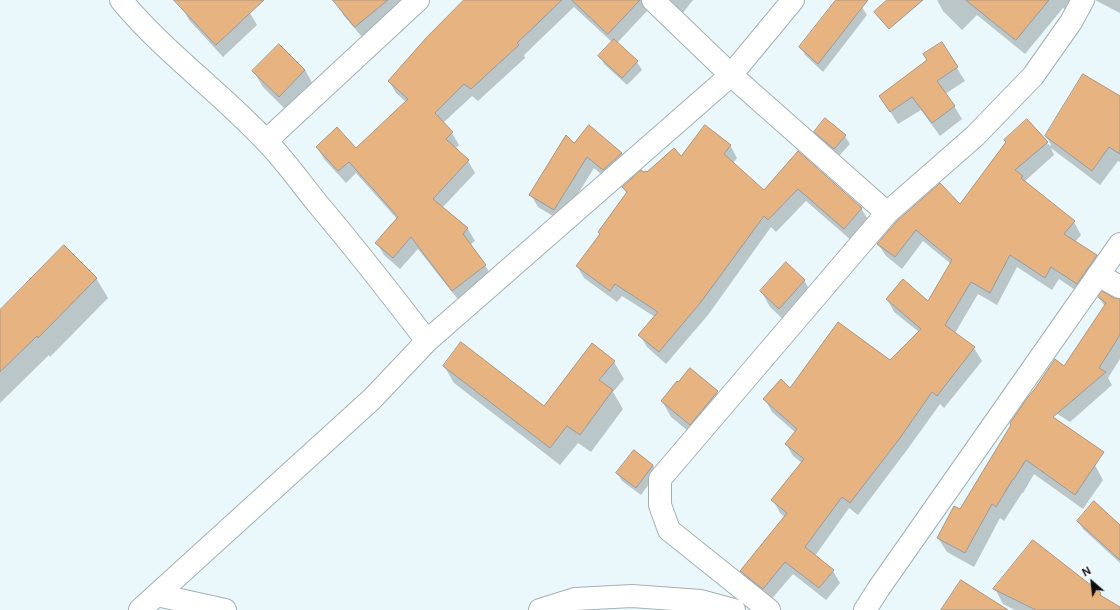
<!DOCTYPE html>
<html>
<head>
<meta charset="utf-8">
<style>
  body { margin:0 }
  #map { position:relative; width:1120px; height:610px; overflow:hidden; background:#eaf8fc; font-family:"DM Sans",sans-serif }
  canvas { display:block }
  .north { position:absolute; left:1072px; top:562px; width:40px; height:40px; -webkit-text-stroke:3px #fff; paint-order:stroke; rotate:332deg; font-size:11px; font-weight:700; line-height:16px; text-align:center; color:#0b0f11 }
  .north::after { content:''; display:block; margin:auto; width:14px; height:18px; background:#0b0f11; clip-path:polygon(50% 0,100% 100%,50% 72%,0 100%) }
</style>
</head>
<body>
<div id="map">
<canvas width="1120" height="610"></canvas>
<div class="north">N</div>
</div>
<script>
const g = document.querySelector('canvas').getContext('2d');
g.lineJoin = 'round';
function fillPath(path, color) { g.fillStyle = color; g.fill(path, 'evenodd'); }
function strokePath(path, color, width, dash) { g.strokeStyle = color; g.lineWidth = width; g.lineCap = dash ? 'butt' : 'round'; g.setLineDash(dash || []); g.stroke(path); }
const shadow = new Path2D(`
  M 189,0 L 239,0 L 250,13 L 257,25 L 223,57 L 189,20 L 182,7 Z
  M 343,0 L 413,0 L 363,38 L 344,16 L 338,5 Z
  M 467,0 L 656,0 L 650,4 L 647,11 L 617,43 L 637,62 L 642,70 L 627,85 L 604,64 L 600,56 L 613,43 L 574,7 L 524,55 L 525,58 L 478,101 L 472,96 L 443,123 L 452,133 L 459,145 L 455,149 L 468,161 L 475,173 L 442,208 L 468,229 L 475,241 L 470,245 L 485,265 L 492,277 L 460,302 L 418,249 L 400,269 L 384,255 L 377,243 L 397,219 L 356,173 L 346,183 L 324,159 L 317,147 L 356,150 L 406,102 L 396,93 L 389,81 Z
  M 664,0 L 693,0 L 682,14 Z
  M 837,0 L 853,0 L 862,7 L 867,15 L 823,72 L 805,55 L 801,47 Z
  M 937,0 L 1085,0 L 1076,16 L 1063,8 L 1025,54 L 977,15 L 962,30 L 943,11 Z
  M 1095,0 L 1120,0 L 1120,13 Z
  M 942,44 L 965,81 L 945,94 L 954,106 L 962,119 L 940,136 L 921,110 L 898,124 L 881,97 L 928,61 Z
  M 305,70 L 314,86 L 288,112 L 263,87 L 254,72 Z
  M 1120,102 L 1120,162 L 1118,161 L 1100,185 L 1051,148 L 1054,155 L 1025,181 L 1074,222 L 1081,235 L 1075,242 L 1096,256 L 1104,268 L 1084,296 L 1059,279 L 1052,290 L 1017,267 L 997,305 L 978,294 L 955,333 L 974,348 L 982,361 L 944,408 L 940,404 L 907,450 L 858,515 L 849,508 L 815,556 L 833,571 L 840,583 L 826,600 L 793,574 L 770,601 L 748,583 L 741,571 L 785,517 L 780,513 L 773,500 L 802,463 L 793,456 L 786,444 L 796,433 L 772,412 L 765,399 L 790,389 L 890,361 L 919,332 L 894,312 L 887,299 L 928,302 L 951,264 L 923,241 L 902,269 L 886,256 L 878,244 L 960,205 L 1007,143 L 1005,140 L 1027,121 L 1050,146 L 1051,145 L 1046,136 Z
  M 589,126 L 622,154 L 629,166 L 610,182 L 594,168 L 561,221 L 538,207 L 531,195 Z
  M 815,132 L 845,136 L 850,144 L 839,156 L 820,140 Z
  M 730,145 L 737,158 L 733,163 L 764,192 L 798,152 L 861,208 L 869,221 L 852,241 L 806,201 L 776,232 L 771,227 L 708,315 L 666,364 L 647,347 L 640,335 L 655,317 L 622,296 L 617,302 L 584,278 L 577,266 L 600,234 L 627,194 L 623,187 L 647,173 L 681,157 Z
  M 96,278 L 108,298 L 50,357 L 49,355 L 0,403 L 0,312 Z
  M 804,280 L 813,296 L 788,324 L 770,307 L 761,291 Z
  M 1102,293 L 1120,316 L 1104,305 L 1099,298 Z
  M 1120,322 L 1120,359 L 1108,378 L 1112,385 L 1070,422 L 1042,404 L 1065,367 Z
  M 614,362 L 624,379 L 613,392 L 623,409 L 591,452 L 578,443 L 560,465 L 454,383 L 444,366 L 544,407 Z
  M 690,369 L 717,392 L 727,408 L 699,440 L 671,417 L 662,401 Z
  M 1012,425 L 1095,465 L 1103,480 L 1083,509 L 1034,474 L 1023,493 L 1022,493 L 1004,521 L 1000,518 L 974,567 L 947,552 L 938,538 L 960,511 Z
  M 653,465 L 657,473 L 641,495 L 622,481 L 617,473 Z
  M 1078,521 L 1120,526 L 1120,563 L 1083,529 Z
  M 995,589 L 1100,594 L 1113,610 L 1015,610 L 1003,604 Z`);
const building = new Path2D(`
  M 174,0 L 264,0 L 216,45 Z
  M 333,0 L 388,0 L 355,27 Z
  M 464,0 L 562,0 L 517,43 L 519,45 L 471,89 L 464,84 L 435,113 L 453,132 L 446,139 L 469,160 L 433,199 L 468,228 L 463,234 L 486,265 L 452,291 L 411,237 L 393,258 L 375,243 L 398,217 L 349,162 L 338,171 L 316,147 L 337,127 L 356,148 L 408,99 L 388,81 L 427,37 Z
  M 572,0 L 640,0 L 608,34 Z
  M 836,0 L 868,0 L 818,64 L 799,47 Z
  M 887,0 L 923,0 L 889,29 L 874,12 Z
  M 966,0 L 1049,0 L 1016,40 Z
  M 614,39 L 638,61 L 622,78 L 598,56 Z
  M 942,42 L 958,67 L 937,81 L 955,106 L 932,123 L 912,97 L 890,112 L 879,96 L 927,60 L 923,54 Z
  M 279,44 L 305,70 L 279,97 L 252,71 Z
  M 1083,74 L 1120,96 L 1120,154 L 1109,147 L 1092,171 L 1045,136 Z
  M 825,118 L 846,135 L 834,149 L 814,132 Z
  M 1027,119 L 1048,142 L 1015,170 L 1023,176 L 1021,178 L 1075,221 L 1064,234 L 1097,255 L 1077,284 L 1051,267 L 1045,278 L 1010,255 L 990,293 L 971,282 L 945,325 L 975,347 L 937,396 L 932,392 L 900,438 L 850,503 L 842,497 L 805,547 L 834,570 L 819,588 L 785,562 L 763,589 L 740,571 L 787,513 L 771,500 L 804,459 L 785,444 L 797,429 L 763,399 L 781,379 L 790,388 L 838,322 L 890,360 L 921,329 L 886,299 L 903,279 L 928,301 L 952,260 L 916,230 L 895,257 L 877,244 L 896,222 L 940,183 L 960,204 L 1006,142 L 1004,140 Z
  M 589,125 L 622,153 L 603,170 L 587,157 L 554,210 L 529,195 L 566,135 L 574,143 Z
  M 705,125 L 731,145 L 724,154 L 764,190 L 798,151 L 862,208 L 844,229 L 798,189 L 768,220 L 764,216 L 701,302 L 659,352 L 638,335 L 658,312 L 615,284 L 610,291 L 576,266 L 600,234 L 598,232 L 627,192 L 622,187 L 641,170 L 644,172 L 646,171 L 647,172 L 674,148 L 681,156 Z
  M 64,245 L 97,278 L 38,338 L 37,336 L 0,372 L 0,310 Z
  M 786,262 L 805,280 L 779,309 L 760,291 Z
  M 1102,291 L 1114,298 L 1120,299 L 1120,335 L 1099,368 L 1106,372 L 1053,417 L 1104,452 L 1075,495 L 1026,460 L 1014,479 L 1013,479 L 996,507 L 992,504 L 965,553 L 937,538 L 954,506 L 960,509 L 1011,425 L 1010,423 L 1028,397 L 1034,390 L 1055,359 L 1064,366 L 1106,303 L 1098,297 Z
  M 461,342 L 544,406 L 592,343 L 615,361 L 599,380 L 613,390 L 580,435 L 567,426 L 550,448 L 443,366 Z
  M 690,368 L 718,391 L 690,425 L 661,401 L 677,381 L 678,382 Z
  M 634,450 L 653,465 L 636,488 L 616,473 Z
  M 1094,501 L 1120,525 L 1120,560 L 1077,521 Z
  M 1033,540 L 1101,593 L 1100,595 L 1120,607 L 1120,610 L 1036,610 L 993,589 Z
  M 961,580 L 1008,610 L 941,610 Z`);
const minor = new Path2D(`
  M 121,0 C 164,52 219,91 265,140 C 284,159 300,182 317,203 C 355,248 391,294 427,341
  M 653,0 L 731,75 L 887,213
  M 266,141 L 418,0
  M 1098,275 L 1120,287
  M 157,595 L 225,610
  M 140,610 L 372,399 L 427,341 L 731,75 L 793,0
  M 540,610 L 575,599 L 632,596 L 701,601 L 734,610
  M 769,610 L 669,530 L 660,505 L 660,479 L 887,213 L 975,136 L 1033,76 L 1071,22 L 1083,0
  M 865,610 L 879,588 L 1120,244`);
fillPath(shadow, '#0003');
fillPath(building, '#e7b381');
strokePath(building, '#a1988f', 1);
strokePath(minor, '#a3b1b5', 24);
strokePath(minor, '#fff', 22);
</script>
</body>
</html>
